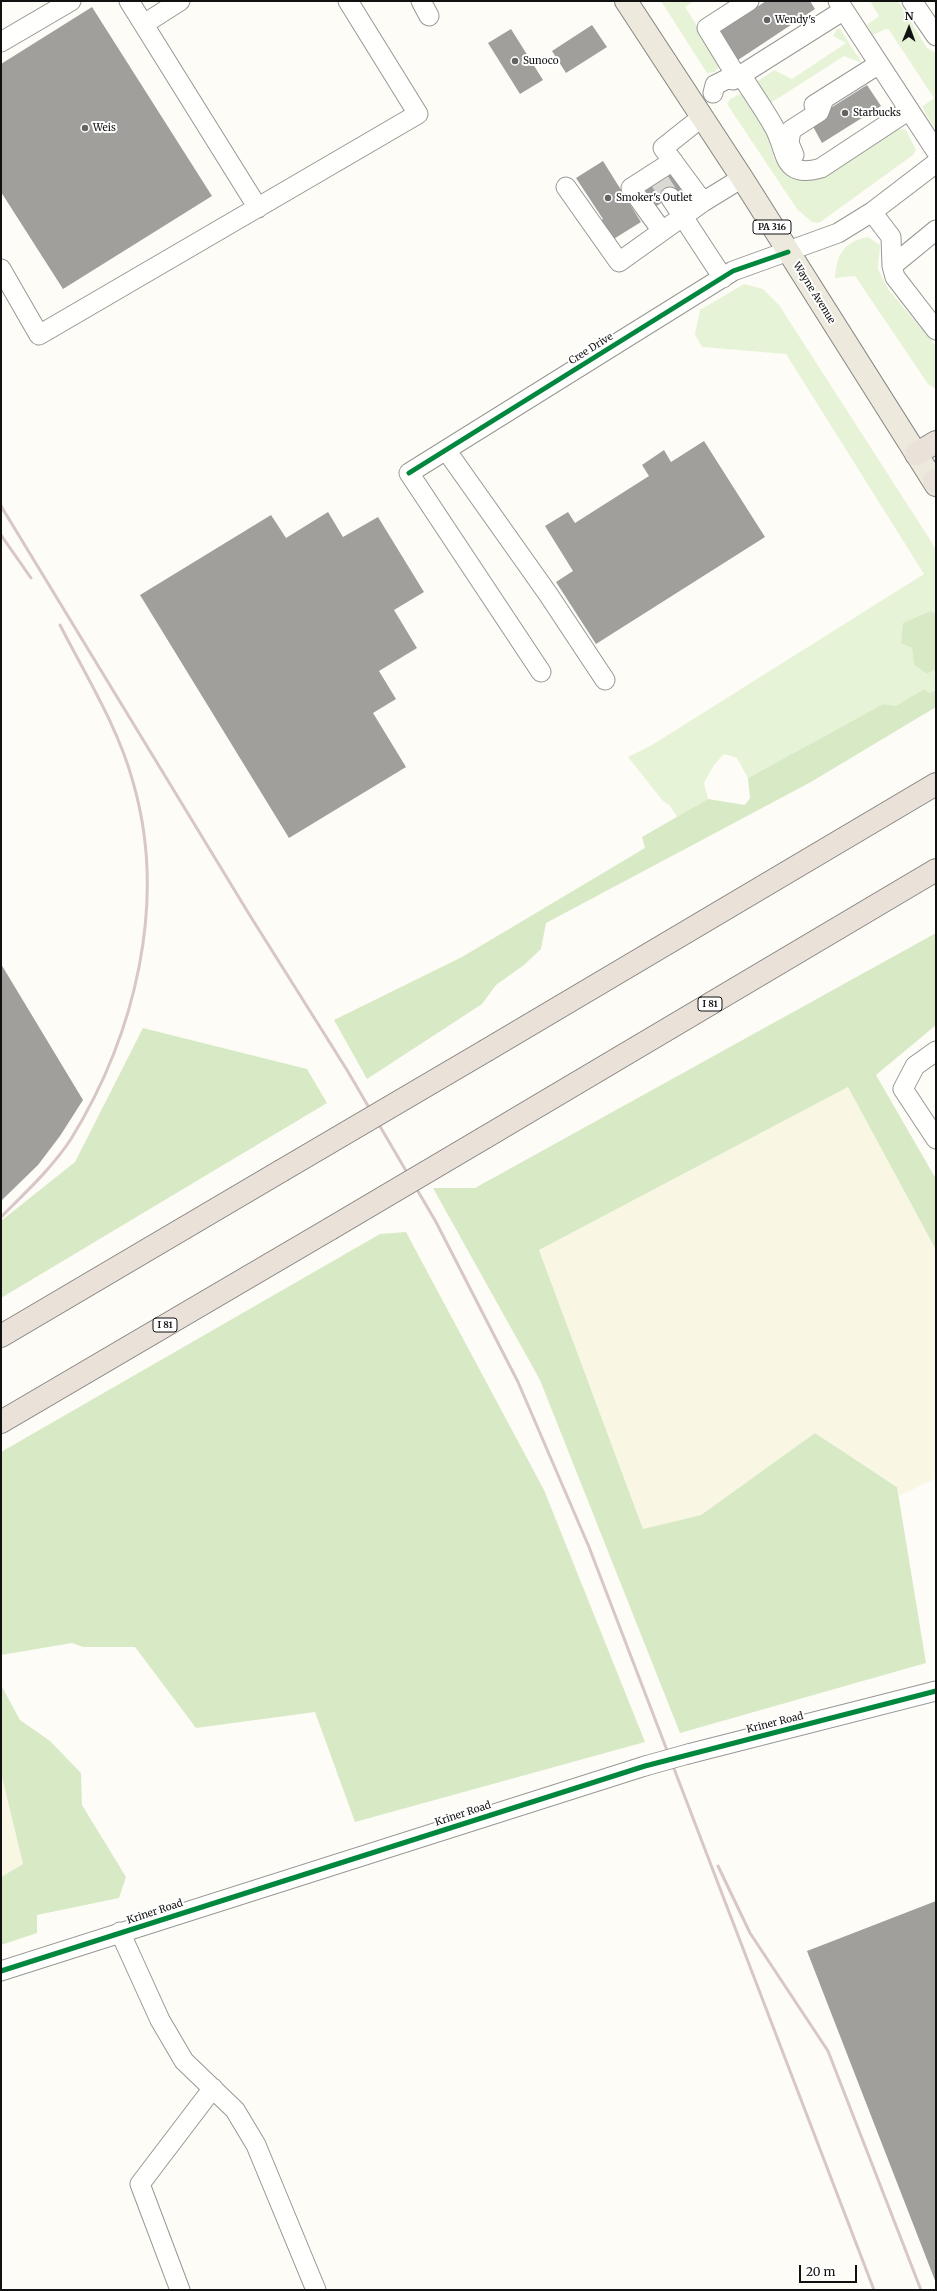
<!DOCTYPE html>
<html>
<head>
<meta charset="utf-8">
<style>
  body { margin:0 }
  #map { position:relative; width:937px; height:2291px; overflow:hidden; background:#fdfcf7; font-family:Merriweather,serif }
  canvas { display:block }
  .frame { position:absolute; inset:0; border:2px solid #111; pointer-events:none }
  .north { position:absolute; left:889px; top:8px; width:40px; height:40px; -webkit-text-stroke:3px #fff; paint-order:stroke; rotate:1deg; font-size:11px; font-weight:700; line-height:16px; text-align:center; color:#111 }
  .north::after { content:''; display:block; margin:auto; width:14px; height:18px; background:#111; clip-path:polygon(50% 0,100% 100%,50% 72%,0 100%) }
  .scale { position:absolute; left:799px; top:2265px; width:58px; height:18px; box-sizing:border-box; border:2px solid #111; border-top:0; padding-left:5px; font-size:12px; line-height:14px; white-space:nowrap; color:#111; -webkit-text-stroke:3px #fff; paint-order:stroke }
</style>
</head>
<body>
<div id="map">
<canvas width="937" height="2291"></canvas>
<div class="frame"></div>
<div class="north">N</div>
<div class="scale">20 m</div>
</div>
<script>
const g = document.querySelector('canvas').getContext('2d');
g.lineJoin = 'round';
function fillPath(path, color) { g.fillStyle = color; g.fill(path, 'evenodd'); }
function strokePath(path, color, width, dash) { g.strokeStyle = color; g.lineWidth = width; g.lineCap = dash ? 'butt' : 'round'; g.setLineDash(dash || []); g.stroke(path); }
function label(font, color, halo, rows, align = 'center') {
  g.font = font + ' Merriweather,serif'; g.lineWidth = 4; g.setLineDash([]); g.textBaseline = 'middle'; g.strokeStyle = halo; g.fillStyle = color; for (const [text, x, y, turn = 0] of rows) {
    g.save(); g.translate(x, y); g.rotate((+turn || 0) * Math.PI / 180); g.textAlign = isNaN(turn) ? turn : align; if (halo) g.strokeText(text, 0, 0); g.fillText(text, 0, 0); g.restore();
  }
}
const farmland = new Path2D(`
  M 848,1087 L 936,1250 L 936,1478 L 899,1496 L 897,1486 L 815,1433 L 701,1515 L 643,1529 L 539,1250 Z
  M 1,1773 L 23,1864 L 1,1877 Z`);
const green = new Path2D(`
  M 661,1 L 694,1 L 685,7 L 721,63 L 715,72 L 707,73 Z
  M 870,1 L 898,1 L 927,48 L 936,53 L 936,131 L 922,107 L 934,98 L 889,30 L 886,29 L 873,35 L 867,25 L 879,16 Z
  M 837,29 L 840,29 L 862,63 L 844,56 L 769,104 L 755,83 L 774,70 L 792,79 L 846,43 L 833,36 Z
  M 741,94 L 747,96 L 768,130 L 770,146 L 775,160 L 792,176 L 898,129 L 906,130 L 916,150 L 913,155 L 819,223 L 812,222 L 797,209 L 727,104 L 730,99 Z
  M 868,237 L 880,245 L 878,269 L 888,289 L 936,346 L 936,389 L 928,384 L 855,276 L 835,278 C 837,254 843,242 868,237 Z
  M 744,284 L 763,289 L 779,305 L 936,549 L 936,614 L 931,611 L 912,648 L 914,665 L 927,674 L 936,669 L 936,690 L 930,693 L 924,689 L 896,707 L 883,704 L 748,778 L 737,758 L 724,754 L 714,765 L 704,783 L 708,799 L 678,818 L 669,805 L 663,801 L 628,757 L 652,745 L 924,574 L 786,354 L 702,347 L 695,334 L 700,310 Z`);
const forest = new Path2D(`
  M 931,611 L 936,614 L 936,669 L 927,674 L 914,665 L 912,648 L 901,643 L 903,623 Z
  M 924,689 L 930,693 L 936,690 L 936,707 L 811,782 L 546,923 L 541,949 L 524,965 L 496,985 L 482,1004 L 367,1079 L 334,1020 L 462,957 L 645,848 L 642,837 L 708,799 L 745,805 L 750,798 L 748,778 L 883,704 L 896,706 Z
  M 936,933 L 936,1025 L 876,1075 L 936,1179 L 936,1250 L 848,1087 L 539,1250 L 643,1529 L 701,1515 L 815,1433 L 897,1487 L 926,1663 L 680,1733 L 540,1380 L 433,1188 L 475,1188 Z
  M 143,1028 L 307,1069 L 327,1103 L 1,1298 L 1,1221 L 75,1162 Z
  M 406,1232 L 544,1490 L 645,1742 L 355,1822 L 315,1712 L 196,1728 L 135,1647 L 83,1647 L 72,1643 L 1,1655 L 1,1452 L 380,1234 Z
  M 1,1679 L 1,1685 L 20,1720 L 50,1741 L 81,1773 L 82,1805 L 126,1877 L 119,1898 L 37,1915 L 37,1933 L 1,1945 L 1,1877 L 23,1864 L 1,1773 Z`);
const building = new Path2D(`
  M 766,1 L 810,1 L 815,9 L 738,60 L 720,31 Z
  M 92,7 L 212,196 L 63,289 L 1,192 L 1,64 Z
  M 592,25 L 607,47 L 566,73 L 552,51 Z
  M 511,29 L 543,80 L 520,94 L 488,43 Z
  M 867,85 L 881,106 L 822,143 L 810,121 Z
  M 603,161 L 641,222 L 612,240 L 600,221 L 603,219 L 576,178 Z
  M 676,169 L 687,186 L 652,209 L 640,192 Z
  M 704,441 L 765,537 L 596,644 L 556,582 L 573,571 L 545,526 L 568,512 L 575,523 L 649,476 L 642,465 L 664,450 L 671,462 Z
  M 328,512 L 343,537 L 378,517 L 424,592 L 394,610 L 417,648 L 379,671 L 396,699 L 373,713 L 406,767 L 289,838 L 140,595 L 271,515 L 286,538 Z
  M 1,964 L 83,1100 L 60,1136 L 38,1165 L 1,1201 Z
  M 936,1901 L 936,2283 L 807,1951 Z`);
const minorTunnel = new Path2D(`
  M 659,180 L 670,197`);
const minor = new Path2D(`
  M 129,1 L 258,208
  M 421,1 L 429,16
  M 838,1 L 936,151
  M 912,1 L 936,36
  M 144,24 L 180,1
  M 1,42 L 71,1
  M 741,75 C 752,92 764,109 774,127 C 787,149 781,180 821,168 L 909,110
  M 737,77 L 707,28 L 749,1
  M 713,93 L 715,85 L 727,79 L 733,80 L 844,10
  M 814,105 L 879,64
  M 702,117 L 663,148 L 703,202 L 742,178
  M 794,155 L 789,143 L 791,130 L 819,112 L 824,99
  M 566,187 L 619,262 L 703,202
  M 670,197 L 723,278
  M 872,212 L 891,237 L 892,266 L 895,277 L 936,330
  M 662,231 L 631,188 L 673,161
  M 892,266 L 936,230
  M 1,269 L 39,335 L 418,114 L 348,1
  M 446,450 L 548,594 L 605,680
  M 541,672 L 409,473 L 733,271 L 838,233 L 872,212 L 936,163
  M 936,1051 L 915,1066 L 903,1089 L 936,1139
  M 688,1754 L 936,1691
  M 120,1932 L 160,2020 L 184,2061 L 235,2110 L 256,2145 L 316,2290
  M 1,1971 L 645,1766
  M 180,2290 L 140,2184 L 213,2088`);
const major = new Path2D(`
  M 626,1 L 742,178 L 936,485`);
const highway = new Path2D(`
  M 916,454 L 936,442
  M 934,481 L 936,480
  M 487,1050 L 936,784
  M 484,1138 L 936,870
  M 1,1336 L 281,1171
  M 1,1422 L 330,1229`);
const rail = new Path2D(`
  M 1,506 L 249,914 L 347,1070 L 436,1222 L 518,1382 L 589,1547 L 874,2290
  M 1,535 L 31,578
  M 1,1217 C 25,1193 52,1168 71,1139 C 135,1035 168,902 133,782 C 118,727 86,676 60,625
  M 718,1866 L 750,1933 L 828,2051 L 921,2290`);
const minorBridge = new Path2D(`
  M 645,1766 L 688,1754`);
const highwayBridge = new Path2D(`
  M 281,1171 L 487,1050
  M 330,1229 L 484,1138`);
const cycleway = new Path2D(`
  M 409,473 L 733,271 L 788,252
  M 1,1971 L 645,1766 L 936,1691`);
const markers = [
  [767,20,4,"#646362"],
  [515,61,4,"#646362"],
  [845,113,4,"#646362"],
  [85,128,4,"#646362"],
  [608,198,4,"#646362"]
];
const shields = [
  [772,227,38],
  [710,1004,24],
  [165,1325,24]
];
const shieldNames = [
  ["PA 316",772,227],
  ["I 81",710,1004],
  ["I 81",165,1325]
];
const poiNames = [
  ["Wendy's",775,20],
  ["Sunoco",523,61],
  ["Starbucks",853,113],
  ["Weis",93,128],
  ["Smoker's Outlet",616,198]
];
const streetNames = [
  ["Wayne Avenue",814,293,58],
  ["Cree Drive",591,349,-32],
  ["Kriner Road",775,1723,-14],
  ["Kriner Road",463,1814,-18],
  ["Kriner Road",155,1912,-18]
];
fillPath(farmland, '#f9f7e4');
fillPath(green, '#e7f3d7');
fillPath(forest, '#d8eac5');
fillPath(building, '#a19f9c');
strokePath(minorTunnel, '#dad9d4', 19, [19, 10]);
strokePath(minor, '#979795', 21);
strokePath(major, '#858482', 24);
strokePath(highway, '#858482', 24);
strokePath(minor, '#fffffe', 19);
strokePath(major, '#ede9dc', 22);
strokePath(highway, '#eae1d8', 22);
strokePath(rail, '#d9c6c7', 3);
strokePath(minorBridge, '#979795', 21, []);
strokePath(highwayBridge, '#858482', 24, []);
strokePath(minorBridge, '#fffffe', 19);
strokePath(highwayBridge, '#eae1d8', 22);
strokePath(cycleway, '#00873e', 5);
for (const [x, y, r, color] of markers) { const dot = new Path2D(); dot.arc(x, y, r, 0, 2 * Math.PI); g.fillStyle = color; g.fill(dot); strokePath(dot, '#fff', 1.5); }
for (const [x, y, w] of shields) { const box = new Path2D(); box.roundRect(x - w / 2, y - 7, w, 14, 3); g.fillStyle = '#fff'; g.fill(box); strokePath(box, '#111', 1); }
label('bold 9px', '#111', null, shieldNames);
label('10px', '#111', '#fff', poiNames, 'left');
label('10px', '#111', '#fff', streetNames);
</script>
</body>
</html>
